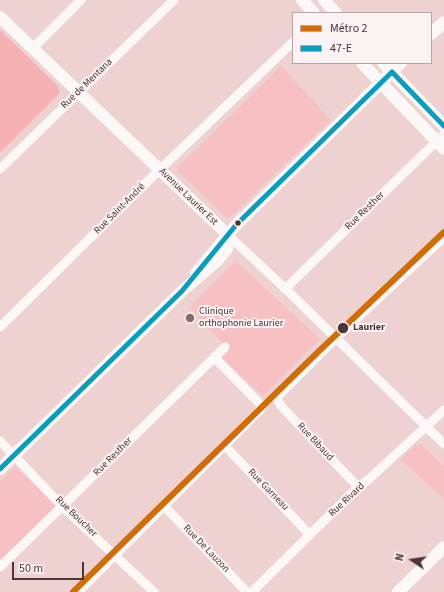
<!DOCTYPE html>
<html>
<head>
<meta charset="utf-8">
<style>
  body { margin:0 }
  #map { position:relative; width:444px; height:592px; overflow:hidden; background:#eed2d2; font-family:"Source Sans 3",sans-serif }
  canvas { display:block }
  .legend { position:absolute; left:292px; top:12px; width:140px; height:52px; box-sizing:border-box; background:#fbf3f3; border:1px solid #b6a7a7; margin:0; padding:5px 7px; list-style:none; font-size:12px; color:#4e3435 }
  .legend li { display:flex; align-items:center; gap:8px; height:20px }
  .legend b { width:20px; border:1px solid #b6a7a7 }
  .north { position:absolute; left:392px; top:540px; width:40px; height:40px; -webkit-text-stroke:3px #fbf3f3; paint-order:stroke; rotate:283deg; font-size:11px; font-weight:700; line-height:16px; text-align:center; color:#4e3435 }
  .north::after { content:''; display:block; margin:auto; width:14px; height:18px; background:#4e3435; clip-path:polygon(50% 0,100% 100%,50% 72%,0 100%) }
  .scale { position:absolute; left:12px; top:562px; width:72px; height:18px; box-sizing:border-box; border:2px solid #4e3435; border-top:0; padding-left:5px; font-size:12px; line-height:14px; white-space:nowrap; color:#4e3435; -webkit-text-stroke:3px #fbf3f3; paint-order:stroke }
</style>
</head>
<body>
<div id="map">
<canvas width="444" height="592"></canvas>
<ul class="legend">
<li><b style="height:5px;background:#d06d07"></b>Métro 2</li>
<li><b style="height:5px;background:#089dbf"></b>47-E</li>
</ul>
<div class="north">N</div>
<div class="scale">50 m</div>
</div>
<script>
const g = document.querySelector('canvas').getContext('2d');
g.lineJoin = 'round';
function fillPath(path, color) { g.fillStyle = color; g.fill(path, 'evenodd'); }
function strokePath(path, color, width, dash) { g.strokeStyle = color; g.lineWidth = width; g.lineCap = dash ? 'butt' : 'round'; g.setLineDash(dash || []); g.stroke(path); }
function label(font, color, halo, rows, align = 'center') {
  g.font = font + ' "Source Sans 3",sans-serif'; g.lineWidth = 4; g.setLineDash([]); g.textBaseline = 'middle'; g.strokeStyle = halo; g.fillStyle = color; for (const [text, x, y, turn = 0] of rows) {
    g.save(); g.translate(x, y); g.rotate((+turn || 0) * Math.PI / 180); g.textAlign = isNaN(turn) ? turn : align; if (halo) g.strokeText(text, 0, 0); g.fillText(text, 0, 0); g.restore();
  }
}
const built = new Path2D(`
  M 281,66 L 331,120 L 230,217 L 227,218 L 177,171 L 177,168 Z
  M 236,261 L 320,339 L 263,396 L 222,358 L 229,350 L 190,307 Z
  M 421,444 L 444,466 L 444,499 L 400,459 L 415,446 Z
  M 15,467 L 57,507 L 0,564 L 0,482 Z`);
const green = new Path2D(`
  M 0,30 L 57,85 L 60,91 L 57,96 L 0,153 Z`);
const street = new Path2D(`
  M 33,48 L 81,0
  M 0,169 L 174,0
  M 228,235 L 292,295 L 444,444
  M 285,289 L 444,134
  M 0,327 L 150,179 L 293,42
  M 0,441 L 66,510 L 154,592
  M 225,446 L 310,535
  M 358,487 L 282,407 L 278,401 L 278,396 L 336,338 L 444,237
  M 164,506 L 247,592
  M 0,567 L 225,347
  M 78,592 L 261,409 L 260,404 L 214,357
  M 252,592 L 358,487 L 368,480 L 444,410`);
const secondary = new Path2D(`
  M 302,0 L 314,13
  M 324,0 L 336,13
  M 0,17 L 228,235
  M 431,34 L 444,22
  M 362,63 L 444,149
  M 383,63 L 444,126
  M 196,273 L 236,225 L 401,63
  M 0,469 L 182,291 L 217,261 L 227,249 L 228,235
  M 398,592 L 444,547`);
const bus1 = new Path2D(`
  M 0,469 L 182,291 L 236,225 L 392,72 L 444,126`);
const metro1 = new Path2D(`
  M 73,592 L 318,352 L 444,232`);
const markers = [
  [238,223,3.5,"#4e3435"],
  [190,318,5,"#866b6c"],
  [343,328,6,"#4e3435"]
];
const streetNames = [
  ["Rue de Mentana",87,84,-44],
  ["Avenue Laurier Est",188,197,44],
  ["Rue Saint-André",120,209,-45],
  ["Rue Resther",365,211,-44],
  ["Rue Bibaud",315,442,47],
  ["Rue Resther",113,457,-45],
  ["Rue Garneau",268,490,46],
  ["Rue Rivard",347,500,-43],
  ["Rue Boucher",76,517,44],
  ["Rue De Lauzon",206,549,46]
];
const poiNames = [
  ["Clinique",199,312],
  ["orthophonie Laurier",199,324]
];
const stopNames = [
  ["Laurier",353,328]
];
fillPath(built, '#f7c1c3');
fillPath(green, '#f5b1b4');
strokePath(street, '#fcf8f8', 9);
strokePath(secondary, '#fcf8f8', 12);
strokePath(bus1, '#089dbf', 5);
strokePath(metro1, '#d06d07', 6);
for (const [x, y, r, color] of markers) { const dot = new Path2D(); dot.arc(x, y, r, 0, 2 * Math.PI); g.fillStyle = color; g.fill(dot); strokePath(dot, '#fbf3f3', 1.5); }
label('10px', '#4e3435', '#fbf3f3', streetNames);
label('10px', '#4e3435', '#fbf3f3', poiNames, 'left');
label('bold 10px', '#4e3435', '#fbf3f3', stopNames, 'left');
</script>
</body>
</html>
